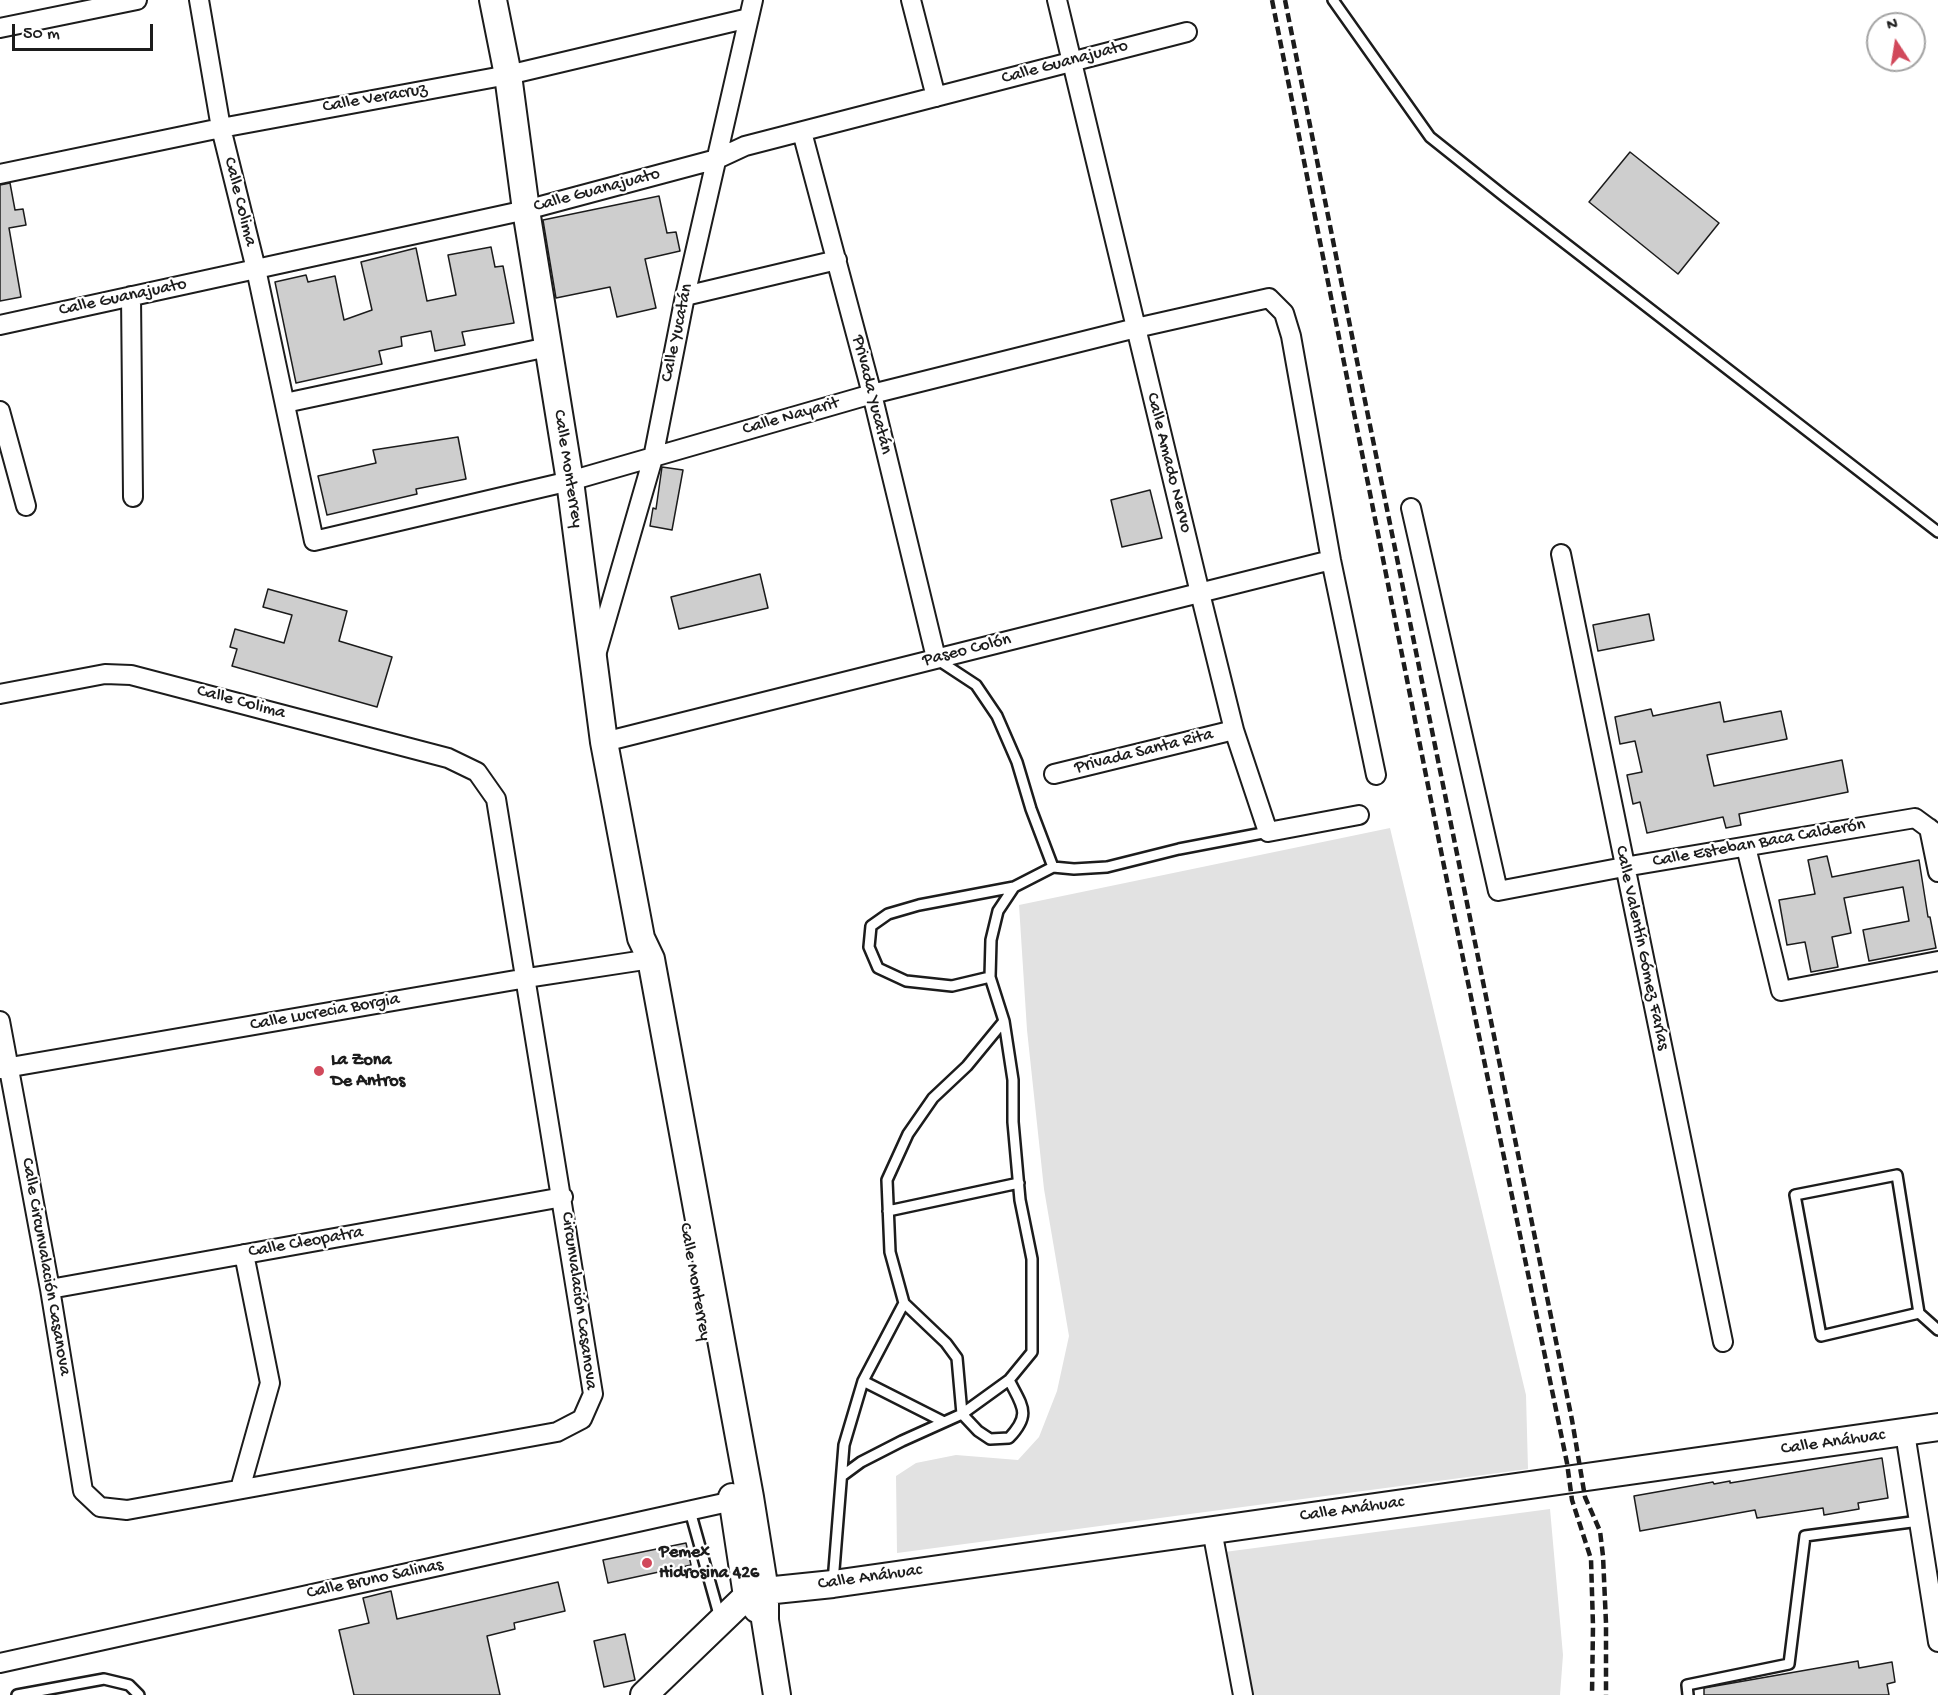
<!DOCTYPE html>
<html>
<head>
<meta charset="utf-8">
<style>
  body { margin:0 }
  #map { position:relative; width:1938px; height:1695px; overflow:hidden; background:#fff; font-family:"Gochi Hand",sans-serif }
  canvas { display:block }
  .north { position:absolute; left:1866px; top:12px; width:60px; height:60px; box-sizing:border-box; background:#fff; border:2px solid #a4a4a4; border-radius:50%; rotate:348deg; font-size:16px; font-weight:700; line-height:24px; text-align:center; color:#1c1c1c }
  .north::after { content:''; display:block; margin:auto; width:21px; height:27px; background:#d1495b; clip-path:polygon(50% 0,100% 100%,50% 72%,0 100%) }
  .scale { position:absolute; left:12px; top:24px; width:141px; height:27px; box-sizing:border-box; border:3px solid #1c1c1c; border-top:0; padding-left:8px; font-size:18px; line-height:21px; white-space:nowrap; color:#1c1c1c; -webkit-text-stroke:4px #fff; paint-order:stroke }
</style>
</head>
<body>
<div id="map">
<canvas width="1938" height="1695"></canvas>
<div class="north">N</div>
<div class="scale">50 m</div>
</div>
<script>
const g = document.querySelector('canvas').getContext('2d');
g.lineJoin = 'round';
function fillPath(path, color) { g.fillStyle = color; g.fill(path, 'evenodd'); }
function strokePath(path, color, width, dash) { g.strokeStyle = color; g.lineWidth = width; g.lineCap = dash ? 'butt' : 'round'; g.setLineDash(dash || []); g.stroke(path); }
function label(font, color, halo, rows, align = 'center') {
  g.font = font + ' "Gochi Hand",sans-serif'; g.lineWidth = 4.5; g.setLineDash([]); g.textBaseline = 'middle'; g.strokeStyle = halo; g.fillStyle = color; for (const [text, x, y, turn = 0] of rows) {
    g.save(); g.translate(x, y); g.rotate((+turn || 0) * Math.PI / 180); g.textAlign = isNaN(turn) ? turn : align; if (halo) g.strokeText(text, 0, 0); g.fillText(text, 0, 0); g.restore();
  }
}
const green = new Path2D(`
  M 1390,828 L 1526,1395 L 1528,1469 L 897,1553 L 896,1476 L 916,1463 L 956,1455 L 1018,1460 L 1039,1437 L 1057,1391 L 1069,1336 L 1044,1189 L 1027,1030 L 1019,905 Z
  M 1550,1509 L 1563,1655 L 1560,1695 L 1245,1695 L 1217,1553 Z`);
const building = new Path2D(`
  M 1630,152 L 1719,223 L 1678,274 L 1589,202 Z
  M 10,183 L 15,210 L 23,209 L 26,225 L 9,228 L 21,297 L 0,301 L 0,185 Z
  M 659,196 L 667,233 L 676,232 L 680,251 L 645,259 L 656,308 L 617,317 L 610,287 L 556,298 L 543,220 Z
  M 491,247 L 495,267 L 503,266 L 514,323 L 462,332 L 465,345 L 435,351 L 431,331 L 401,337 L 402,346 L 379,351 L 382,364 L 296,383 L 275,282 L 306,275 L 308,282 L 335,276 L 344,320 L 372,310 L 361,262 L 416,248 L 427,301 L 456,295 L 448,255 Z
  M 458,437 L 466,479 L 416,489 L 417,494 L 327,515 L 318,476 L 376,463 L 373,450 Z
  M 662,467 L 683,470 L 672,530 L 650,526 L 653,508 L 656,509 Z
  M 1150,490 L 1162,538 L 1122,547 L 1111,500 Z
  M 760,574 L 768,608 L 679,629 L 671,597 Z
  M 268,589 L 347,611 L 339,641 L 392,657 L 377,707 L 232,666 L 237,649 L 230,647 L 235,629 L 284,643 L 292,615 L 263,607 Z
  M 1649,614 L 1654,640 L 1598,651 L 1593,625 Z
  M 1720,702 L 1724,722 L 1781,711 L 1787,739 L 1707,755 L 1714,786 L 1842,760 L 1848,792 L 1739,814 L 1741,825 L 1726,828 L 1723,817 L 1647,833 L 1640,802 L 1633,804 L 1627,775 L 1642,772 L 1635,741 L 1620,744 L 1615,717 L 1651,709 L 1653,716 Z
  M 1827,856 L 1832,877 L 1919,860 L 1928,917 L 1930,917 L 1936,948 L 1869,961 L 1863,930 L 1909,921 L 1903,887 L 1844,898 L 1851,933 L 1832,937 L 1838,967 L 1811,972 L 1805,942 L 1787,945 L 1779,900 L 1815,894 L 1808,860 Z
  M 1882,1458 L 1888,1498 L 1858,1503 L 1859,1509 L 1824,1515 L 1823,1508 L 1757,1518 L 1755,1510 L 1640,1531 L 1634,1496 L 1713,1482 L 1714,1484 L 1730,1481 L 1730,1483 Z
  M 686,1543 L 691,1565 L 608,1583 L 603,1560 Z
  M 558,1582 L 565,1611 L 514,1623 L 515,1629 L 487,1636 L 500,1695 L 354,1695 L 339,1630 L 369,1623 L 363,1598 L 391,1591 L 397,1619 Z
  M 625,1634 L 635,1680 L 604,1687 L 594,1641 Z
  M 1858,1661 L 1859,1668 L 1892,1662 L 1895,1682 L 1887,1684 L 1889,1695 L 1704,1695 L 1704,1688 Z`);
const lane = new Path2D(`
  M 1333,0 L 1430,137 L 1504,196 L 1938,532
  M 938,660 L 976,685 L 997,716 L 1017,762 L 1031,809 L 1053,867 L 1074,869 L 1107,867 L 1179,849 L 1268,832
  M 990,977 L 952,986 L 906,981 L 878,968 L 869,947 L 871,926 L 888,914 L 919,905 L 1014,887 L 1053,867
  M 888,1211 L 1019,1183
  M 904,1303 L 946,1343 L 957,1358 L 962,1414 L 978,1431 L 990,1439 L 1009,1438 C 1032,1414 1022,1406 1009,1380
  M 1919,1313 L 1821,1336 L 1795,1195 L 1897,1175 L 1919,1313 L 1938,1330
  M 863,1381 L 944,1422
  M 842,1476 L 861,1462 L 902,1441 L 962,1414 L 1009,1380 L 1032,1352 L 1032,1259 L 1020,1200 L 1013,1122 L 1013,1080 L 1004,1021
  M 690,1511 L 720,1618
  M 833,1582 L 844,1445 L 863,1381 L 904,1303 L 890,1252 L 887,1180 L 908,1134 L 933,1098 L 967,1066 L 1004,1021 L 990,977 L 991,940 L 998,911 L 1014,887
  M 17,1695 L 104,1679 L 129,1685 L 139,1695
  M 1688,1695 L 1687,1685 L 1789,1664 L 1805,1536 L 1919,1521`);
const street = new Path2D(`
  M 199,0 L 221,128 L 256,269 L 314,541 L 570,481 L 872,394 L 1136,328 L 1269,298 L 1284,313 L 1291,336 L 1331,560 L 1376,775
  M 911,0 L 936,97
  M 1057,0 L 1200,593 L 1234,730 L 1268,832 L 1359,815
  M 0,28 L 137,0
  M 802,132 L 872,394 L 936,658
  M 0,174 L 221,128 L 508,75 L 749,18
  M 131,296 L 133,497
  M 685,296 L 837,260
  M 0,325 L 526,210 L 717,159 L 745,146 L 1187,32
  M 285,403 L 548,347
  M 0,411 L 26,506
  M 1411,508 L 1498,891 L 1624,867 L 1915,818 L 1938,835
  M 1561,554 L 1723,1342
  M 596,655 L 653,458 L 685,296 L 753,0
  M 0,694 L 105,674 L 131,675 L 448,758 L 477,772 L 496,799 L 593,1394 L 582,1419 L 557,1432 L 127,1510 L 100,1507 L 83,1491 L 50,1289 L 0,1021
  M 604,742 L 1331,560
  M 1054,774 L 1234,730
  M 1929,828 L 1938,872
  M 1746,847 L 1781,991 L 1938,961
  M 0,1069 L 527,978 L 651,959
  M 50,1289 L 563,1197
  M 1905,1433 L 1938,1642
  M 240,1489 L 270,1383 L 244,1254
  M 1212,1530 L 1243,1695
  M 0,1663 L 742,1499`);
const secondary = new Path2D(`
  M 493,0 L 508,75 L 526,210 L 570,481 L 604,742 L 641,938 L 651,959 L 750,1497 L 765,1591 L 765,1620 L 777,1695
  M 732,1497 L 747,1596 L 757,1609
  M 644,1695 L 747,1596 L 765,1591 L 833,1584 L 1938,1427`);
const rail = new Path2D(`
  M 1272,0 L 1444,866 L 1567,1463 L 1572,1500 L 1591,1559 L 1593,1626 L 1592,1695
  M 1285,0 L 1362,386 L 1572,1420 L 1585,1497 L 1600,1531 L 1603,1556 L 1606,1623 L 1606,1695`);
const markers = [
  [319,1071,6,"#d1495b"],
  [647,1563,6,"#d1495b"]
];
const streetNames = [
  ["Calle Guanajuato",1065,63,-15],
  ["Calle Veracruz",375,99,-10],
  ["Calle Guanajuato",597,191,-15],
  ["Calle Colima",239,202,76],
  ["Calle Guanajuato",123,298,-12],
  ["Calle Yucatán",678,333,-78],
  ["Privada Yucatán",871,395,76],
  ["Calle Nayarit",791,417,-16],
  ["Calle Amado Nervo",1168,463,76],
  ["Calle Monterrey",567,469,81],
  ["Paseo Colón",967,651,-14],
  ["Calle Colima",241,703,15],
  ["Privada Santa Rita",1144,752,-14],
  ["Calle Esteban Baca Calderón",1759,844,-10],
  ["Calle Valentín Gómez Farías",1641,948,78],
  ["Calle Lucrecia Borgia",325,1013,-10],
  ["Calle Cleopatra",306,1243,-10],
  ["Calle Circunvalación Casanova",45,1267,80],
  ["Calle Monterrey",694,1282,80],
  ["Circunvalación Casanova",578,1301,82],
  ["Calle Anáhuac",1833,1443,-8],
  ["Calle Anáhuac",1352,1510,-8],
  ["Calle Anáhuac",870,1578,-8],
  ["Calle Bruno Salinas",375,1580,-12]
];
const poiNames = [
  ["La Zona",331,1061],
  ["De Antros",331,1082],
  ["Pemex",659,1553],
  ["Hidrosina 426",659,1574]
];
fillPath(green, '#e2e2e2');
fillPath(building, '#cecece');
strokePath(building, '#1c1c1c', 1.5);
strokePath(lane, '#1c1c1c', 14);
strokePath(street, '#1c1c1c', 22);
strokePath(secondary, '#1c1c1c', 30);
strokePath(lane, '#fff', 9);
strokePath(street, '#fff', 18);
strokePath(secondary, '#fff', 26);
strokePath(rail, '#1c1c1c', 4.5, [9, 4.5]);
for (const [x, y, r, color] of markers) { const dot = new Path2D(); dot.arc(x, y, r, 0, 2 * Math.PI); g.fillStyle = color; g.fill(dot); strokePath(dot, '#fff', 2); }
label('18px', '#1c1c1c', '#fff', streetNames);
label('bold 18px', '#1c1c1c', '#fff', poiNames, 'left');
</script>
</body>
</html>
